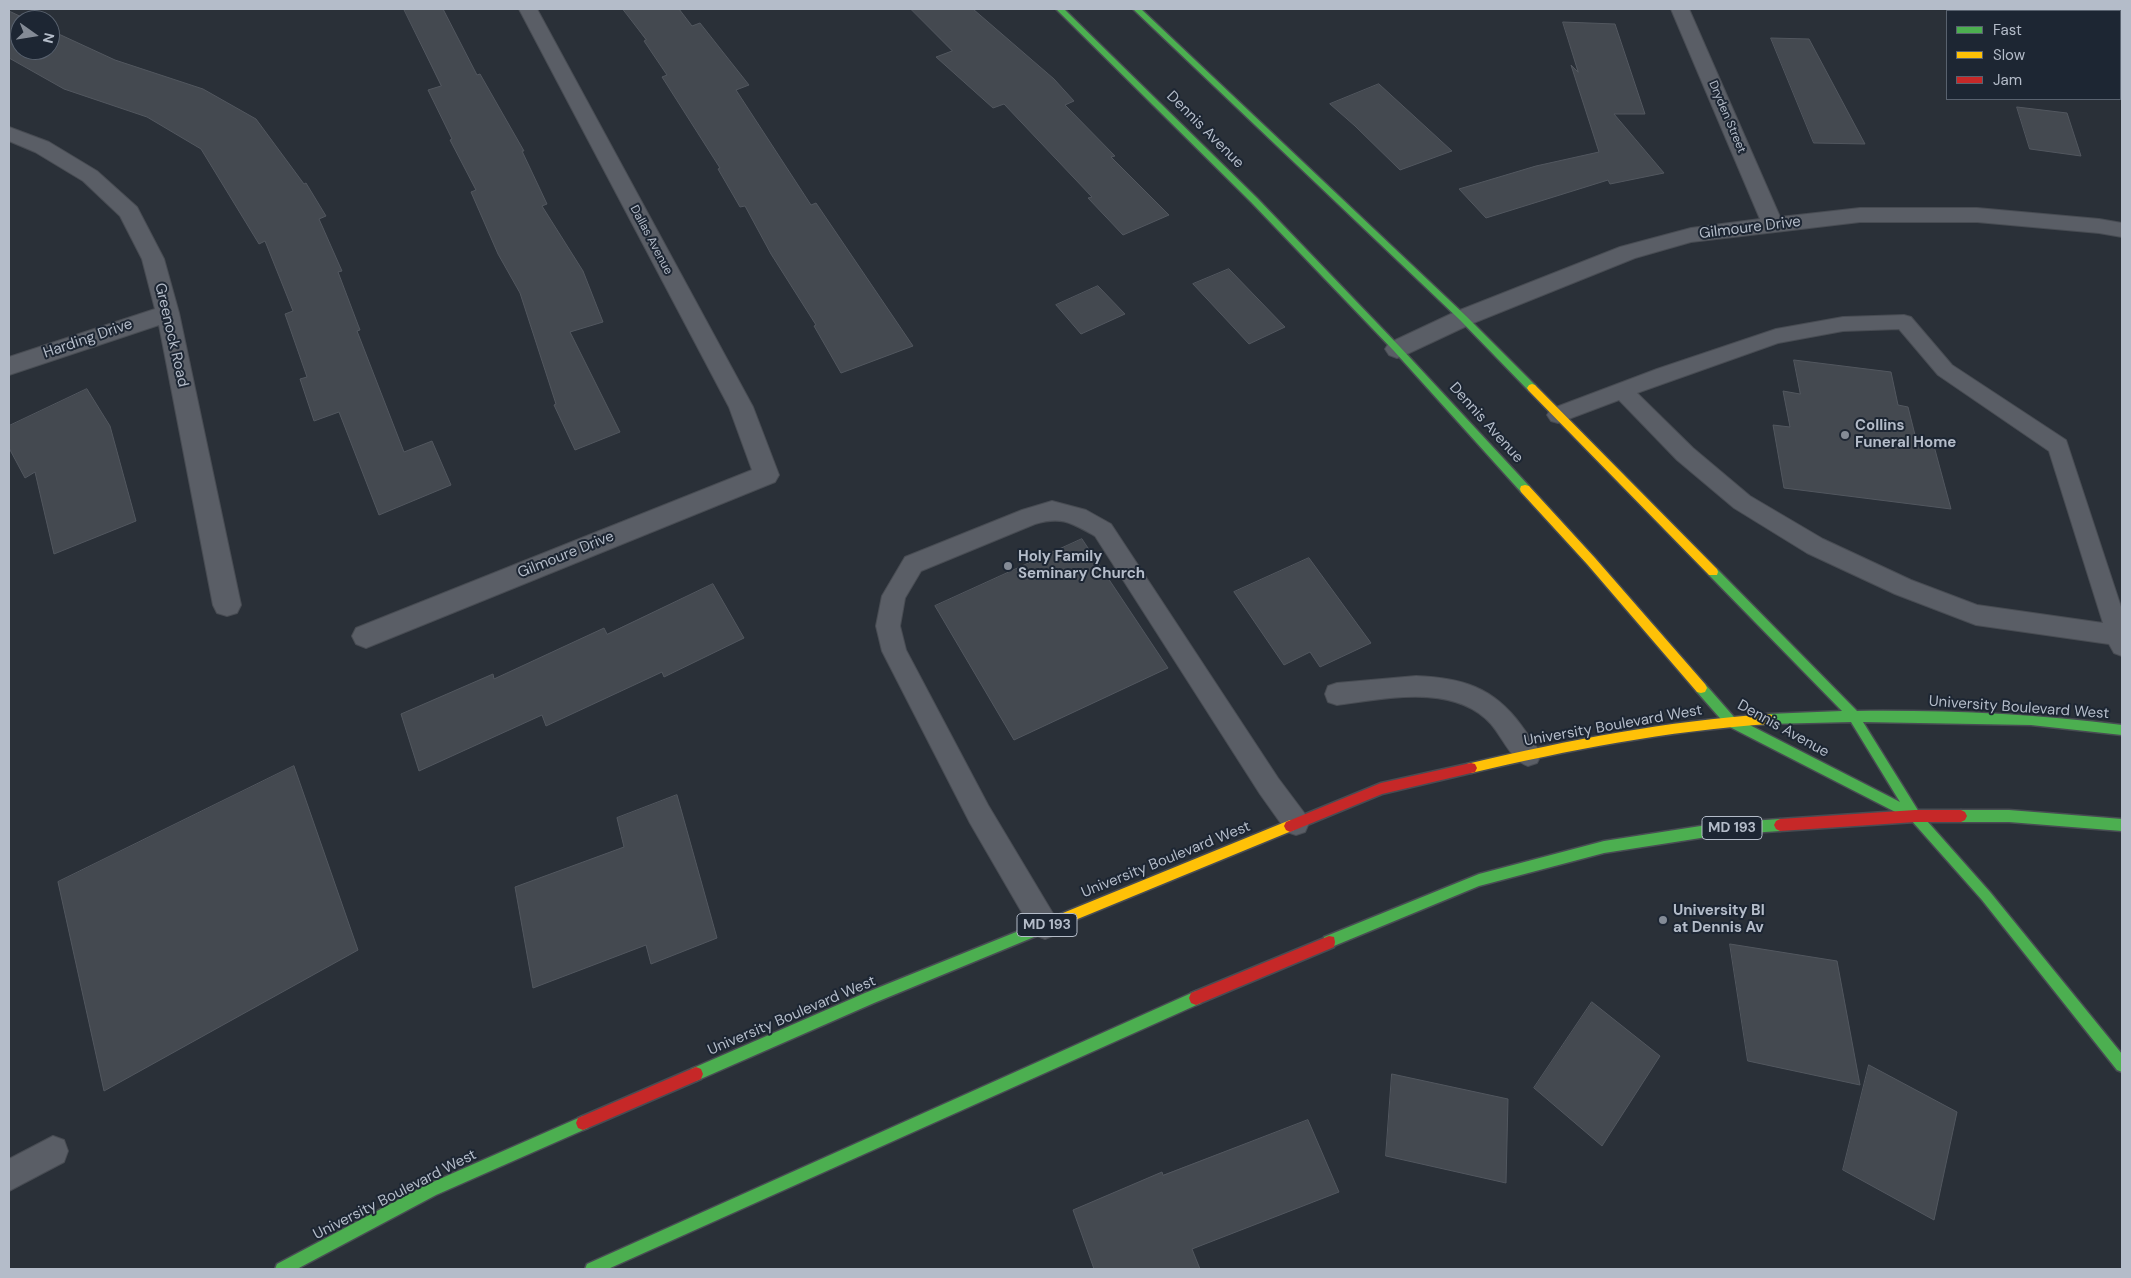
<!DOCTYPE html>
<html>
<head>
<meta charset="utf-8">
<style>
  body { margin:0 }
  #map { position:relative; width:2131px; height:1278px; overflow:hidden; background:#2a3038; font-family:"DM Sans",sans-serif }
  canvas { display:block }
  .frame { position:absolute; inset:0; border:10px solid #b4bcc9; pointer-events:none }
  .legend { position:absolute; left:1946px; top:10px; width:175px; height:90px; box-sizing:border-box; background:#1d2633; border:1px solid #59626f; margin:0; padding:6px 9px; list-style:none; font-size:15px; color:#b4bcc9 }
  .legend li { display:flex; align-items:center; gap:10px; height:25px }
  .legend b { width:25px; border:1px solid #59626f }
  .north { position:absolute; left:10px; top:10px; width:50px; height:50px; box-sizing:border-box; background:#1d2633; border:1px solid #59626f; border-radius:50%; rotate:103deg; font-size:14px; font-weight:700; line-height:20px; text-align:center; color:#b4bcc9 }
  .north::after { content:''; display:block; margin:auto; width:18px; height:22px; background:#848b96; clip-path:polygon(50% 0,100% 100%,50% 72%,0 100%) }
</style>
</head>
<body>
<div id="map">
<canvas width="2131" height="1278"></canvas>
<div class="frame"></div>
<ul class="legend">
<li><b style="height:6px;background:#4caf50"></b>Fast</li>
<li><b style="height:6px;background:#ffc107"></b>Slow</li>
<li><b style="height:6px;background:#c62828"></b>Jam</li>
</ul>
<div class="north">N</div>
</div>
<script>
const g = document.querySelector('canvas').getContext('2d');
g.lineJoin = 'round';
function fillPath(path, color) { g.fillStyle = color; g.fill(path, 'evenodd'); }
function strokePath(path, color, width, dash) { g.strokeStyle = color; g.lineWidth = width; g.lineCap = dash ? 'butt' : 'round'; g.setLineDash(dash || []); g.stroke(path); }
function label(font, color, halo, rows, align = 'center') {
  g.font = font + ' "DM Sans",sans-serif'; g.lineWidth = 4; g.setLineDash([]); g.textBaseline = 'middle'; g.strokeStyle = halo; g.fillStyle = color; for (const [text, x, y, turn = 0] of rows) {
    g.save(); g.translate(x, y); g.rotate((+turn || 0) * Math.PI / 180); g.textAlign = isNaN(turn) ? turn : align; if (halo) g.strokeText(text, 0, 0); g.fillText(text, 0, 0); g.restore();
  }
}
const building = new Path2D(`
  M 404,9 L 443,9 L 477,75 L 480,74 L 524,151 L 522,151 L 547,204 L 542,206 L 583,271 L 603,322 L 570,332 L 620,432 L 575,450 L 554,405 L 556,404 L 520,293 L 498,254 L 471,192 L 476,190 L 450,140 L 452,139 L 428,90 L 441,86 Z
  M 623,9 L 679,9 L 692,26 L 700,23 L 749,85 L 736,90 L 811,205 L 816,203 L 913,346 L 841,373 L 814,326 L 816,325 L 771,254 L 745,206 L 740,207 L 718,169 L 720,168 L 662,77 L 667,75 L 644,41 L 646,40 Z
  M 911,9 L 973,9 L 1054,79 L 1074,101 L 1065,105 L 1115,156 L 1111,157 L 1169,215 L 1123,235 L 1088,198 L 1092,197 L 1004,104 L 993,108 L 936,57 L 952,51 Z
  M 9,11 L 28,20 L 20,20 L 20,50 L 50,50 L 50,30 L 115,60 L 203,89 L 256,119 L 304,184 L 306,183 L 326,216 L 319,219 L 342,271 L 338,272 L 360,330 L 357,331 L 404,452 L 432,441 L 451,485 L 379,515 L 339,412 L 314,421 L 300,379 L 307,377 L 285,314 L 293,311 L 265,241 L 259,244 L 201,149 L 147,117 L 64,89 L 9,58 Z
  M 1563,22 L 1615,24 L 1645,114 L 1614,114 L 1664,173 L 1610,184 L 1608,180 L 1486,218 L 1459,189 L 1536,166 L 1599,152 L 1571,65 L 1578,72 Z
  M 1771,38 L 1809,39 L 1865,144 L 1814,143 Z
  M 1379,84 L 1452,151 L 1400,170 L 1355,126 L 1330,104 Z
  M 2017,107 L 2067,113 L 2081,156 L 2030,149 Z
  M 1229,269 L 1285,327 L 1249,344 L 1193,284 Z
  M 1098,286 L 1125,314 L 1081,334 L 1056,305 Z
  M 1794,360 L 1891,372 L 1898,405 L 1908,407 L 1917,443 L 1934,446 L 1951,509 L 1784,488 L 1773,425 L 1790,427 L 1783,391 L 1800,394 Z
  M 87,389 L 110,426 L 136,521 L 54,554 L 35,472 L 25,478 L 9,448 L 9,426 Z
  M 1082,539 L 1168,668 L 1014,740 L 935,606 Z
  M 1309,558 L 1371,643 L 1320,667 L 1310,652 L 1284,665 L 1234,592 Z
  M 713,584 L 744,638 L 664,677 L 662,672 L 546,726 L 542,715 L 419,771 L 401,714 L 493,674 L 494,679 L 604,628 L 607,634 Z
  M 294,766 L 358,950 L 104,1091 L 58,882 Z
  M 677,795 L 717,938 L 651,964 L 646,945 L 533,988 L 515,887 L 624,847 L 617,818 Z
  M 1730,944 L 1837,961 L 1860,1085 L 1748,1061 Z
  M 1592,1002 L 1660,1056 L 1602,1146 L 1534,1088 Z
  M 1869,1065 L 1957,1112 L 1934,1220 L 1843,1170 Z
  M 1392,1074 L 1508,1099 L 1506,1183 L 1386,1156 Z
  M 1308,1120 L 1339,1192 L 1192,1249 L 1200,1269 L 1094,1269 L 1073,1210 L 1162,1172 L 1163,1175 Z`);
const lane = new Path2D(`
  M 1904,315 L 1911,317 L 1952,365 L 2066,440 L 2122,610 L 2122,656 L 2114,653 L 2109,644 L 1976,625 L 1895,594 L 1807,553 L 1734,508 L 1677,460 L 1619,400 L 1558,423 L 1551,421 L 1547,415 L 1551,409 L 1657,369 L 1776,329 L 1843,317 ZM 1899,329 L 1938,375 L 2049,451 L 2103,623 L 1977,605 L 1911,580 L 1823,539 L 1750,496 L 1693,448 L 1637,393 L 1778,343 L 1843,331 Z
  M 1052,501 L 1086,510 L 1111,524 L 1278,778 L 1305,814 L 1309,823 L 1305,832 L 1296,835 L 1287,832 L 1260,794 L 1095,536 C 1071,523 1062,516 1035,524 L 921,571 L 905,598 L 900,626 L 906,650 L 988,805 L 1055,917 L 1059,926 L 1055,935 L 1045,939 L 1035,935 L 970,823 L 882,651 L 876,626 L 882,596 L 905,557 L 1022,510 Z
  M 1416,676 C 1462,678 1493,687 1521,725 C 1528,735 1536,744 1541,755 L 1537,763 L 1528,766 C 1511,760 1503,738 1491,724 C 1454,683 1385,699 1337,705 L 1328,702 L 1325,694 L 1328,686 L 1337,683 Z
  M 53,1136 L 64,1140 L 68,1151 L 64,1162 L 9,1191 L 9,1159 Z`);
const street = new Path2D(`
  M 519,9 L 537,9 L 753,407 L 779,475 L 775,482 L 366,648 L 356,644 L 352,636 L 356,628 L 752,470 L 729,407 Z
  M 1671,9 L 1689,9 L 1780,217 L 1860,208 L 1977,208 L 2099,219 L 2122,223 L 2122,237 L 2099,233 L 1977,222 L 1860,222 L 1691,242 L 1635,258 L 1471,324 L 1405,355 L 1397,358 L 1389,355 L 1385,349 L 1389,343 L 1455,312 L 1620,247 L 1691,228 L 1760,219 Z
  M 2080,9 L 2098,9 L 2099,11 L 2081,11 Z
  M 2120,66 L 2122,67 L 2122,83 L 2120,82 Z
  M 9,127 L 49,142 L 97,171 L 137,207 L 164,259 L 179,313 L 241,605 L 237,613 L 227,616 L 217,613 L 213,605 L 159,325 L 9,375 L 9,357 L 155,309 L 142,259 L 120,216 L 83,181 L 35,152 L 9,141 Z`);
const fast = new Path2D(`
  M 1056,9 L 1064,9 L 1257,198 L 1400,347 L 1529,486 L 1530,489 L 1529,492 L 1521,492 L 1394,351 L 1251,202 Z
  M 1133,9 L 1141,9 L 1466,316 L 1535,385 L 1537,388 L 1535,391 L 1529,391 L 1460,320 Z
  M 1713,568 L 1717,569 L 1857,711 C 1946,710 2034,714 2122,725 L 2122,735 L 2031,725 L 1863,722 L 1919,812 L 1990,892 L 2122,1054 L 2122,1072 L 2117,1070 L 1982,900 L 1911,820 L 1726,725 L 1697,692 L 1695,688 L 1697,684 L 1701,683 L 1705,684 L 1734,717 L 1900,802 L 1851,722 L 1768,724 L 1764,723 L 1762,719 L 1764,715 L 1768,714 L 1842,711 L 1709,575 L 1708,572 L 1709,569 Z
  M 1961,810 L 2009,810 L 2122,819 L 2122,831 L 2009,822 L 1961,822 L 1957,820 L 1955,816 L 1957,812 Z
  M 1780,819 L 1784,821 L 1786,825 L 1784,829 L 1780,831 L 1720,835 L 1604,853 L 1479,886 L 1329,948 L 1324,947 L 1323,942 L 1324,937 L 1479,874 L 1604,841 L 1720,823 Z
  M 1046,920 L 1051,922 L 1052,926 L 1051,930 L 874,1003 L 696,1081 L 691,1079 L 689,1074 L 691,1069 L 865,993 Z
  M 1196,991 L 1201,993 L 1203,998 L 1201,1003 L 608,1269 L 585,1269 L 587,1264 Z
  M 583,1116 L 588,1118 L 590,1123 L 588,1128 L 436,1195 L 297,1269 L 275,1269 L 277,1264 L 426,1185 Z`);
const slow = new Path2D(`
  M 1532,384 L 1535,385 L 1717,569 L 1718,572 L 1717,575 L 1709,575 L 1529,391 L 1527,388 L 1529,385 Z
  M 1525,485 L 1529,486 L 1595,558 L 1705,684 L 1707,688 L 1705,692 L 1701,693 L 1697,692 L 1587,564 L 1521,492 L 1520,489 L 1521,486 Z
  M 1768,714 L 1772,715 L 1774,719 L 1772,723 L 1768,724 C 1667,731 1569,750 1471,773 L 1467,772 L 1465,768 L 1467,764 L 1471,763 C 1569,740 1667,721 1768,714 Z
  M 1290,820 L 1294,822 L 1296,826 L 1294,830 L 1046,932 L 1041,930 L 1040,926 L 1041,922 Z`);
const jam = new Path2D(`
  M 1471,763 L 1475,764 L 1477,768 L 1475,772 L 1471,773 L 1382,794 L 1290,832 L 1286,830 L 1284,826 L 1286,822 L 1381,783 Z
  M 1915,810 L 1961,810 L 1965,812 L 1967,816 L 1965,820 L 1961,822 L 1915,822 L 1780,831 L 1776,829 L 1774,825 L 1776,821 L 1780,819 Z
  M 1329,936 L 1334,937 L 1335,942 L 1334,947 L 1196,1005 L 1191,1003 L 1189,998 L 1191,993 Z
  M 696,1067 L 701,1069 L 703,1074 L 701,1079 L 583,1130 L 578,1128 L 576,1123 L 578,1118 Z`);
const markers = [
  [1845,435,5,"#848b96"],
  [1008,566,5,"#848b96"],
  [1663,920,5,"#848b96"]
];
const farStreetnames = [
  ["Dryden Street",1727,117,67],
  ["Dallas Avenue",651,240,62]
];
const shields = [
  [1732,828,60],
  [1047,925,60]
];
const shieldNames = [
  ["MD 193",1732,828],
  ["MD 193",1047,925]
];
const streetNames = [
  ["Dennis Avenue",1205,130,45],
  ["Gilmoure Drive",1750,228,-7],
  ["Greenock Road",171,335,77],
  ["Harding Drive",88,339,-19],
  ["Dennis Avenue",1486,423,48],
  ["Gilmoure Drive",566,555,-22],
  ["University Boulevard West",2019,708,4],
  ["University Boulevard West",1613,726,-10],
  ["Dennis Avenue",1783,729,29],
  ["University Boulevard West",1166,860,-22],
  ["University Boulevard West",792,1016,-23],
  ["University Boulevard West",395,1195,-27]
];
const poiNames = [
  ["Collins",1855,426],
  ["Funeral Home",1855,443],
  ["Holy Family",1018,557],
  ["Seminary Church",1018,574],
  ["University Bl",1673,911],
  ["at Dennis Av",1673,928]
];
fillPath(building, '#444950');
strokePath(building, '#52575f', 1);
strokePath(lane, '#484c53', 2);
strokePath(street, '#484c53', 2);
strokePath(fast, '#484c53', 3);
strokePath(slow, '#484c53', 3);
strokePath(jam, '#484c53', 3);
fillPath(lane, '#5a5e66');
fillPath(street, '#5a5e66');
fillPath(fast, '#4caf50');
fillPath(slow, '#ffc107');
fillPath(jam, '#c62828');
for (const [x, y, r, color] of markers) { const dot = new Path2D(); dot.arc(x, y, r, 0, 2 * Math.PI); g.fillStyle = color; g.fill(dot); strokePath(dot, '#1d2633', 2); }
label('12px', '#b4bcc9', '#1d2633', farStreetnames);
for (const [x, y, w] of shields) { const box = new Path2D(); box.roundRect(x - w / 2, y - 11.5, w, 23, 4); g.fillStyle = '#1d2633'; g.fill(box); strokePath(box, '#b4bcc9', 1); }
label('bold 14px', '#b4bcc9', null, shieldNames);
label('15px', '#b4bcc9', '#1d2633', streetNames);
label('bold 15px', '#b4bcc9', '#1d2633', poiNames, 'left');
</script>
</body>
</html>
